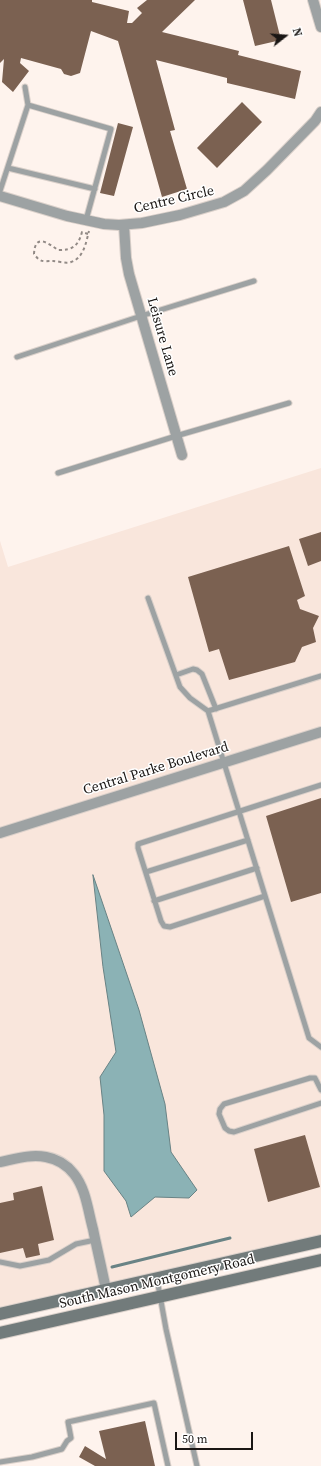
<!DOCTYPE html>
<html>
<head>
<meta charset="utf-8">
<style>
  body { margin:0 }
  #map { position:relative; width:321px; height:1466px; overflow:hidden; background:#fef3ed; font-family:"Source Serif 4",serif }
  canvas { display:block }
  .north { position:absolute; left:265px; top:16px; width:40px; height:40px; -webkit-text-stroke:3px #fff; paint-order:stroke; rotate:73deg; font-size:11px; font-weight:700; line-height:16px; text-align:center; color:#1a1614 }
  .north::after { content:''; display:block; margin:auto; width:14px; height:18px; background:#1a1614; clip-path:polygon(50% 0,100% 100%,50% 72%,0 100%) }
  .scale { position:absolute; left:175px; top:1432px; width:78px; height:18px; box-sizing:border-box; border:2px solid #1a1614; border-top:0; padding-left:5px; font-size:12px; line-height:14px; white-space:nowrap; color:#1a1614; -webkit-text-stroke:3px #fff; paint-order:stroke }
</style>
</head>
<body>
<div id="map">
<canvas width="321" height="1466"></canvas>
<div class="north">N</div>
<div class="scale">50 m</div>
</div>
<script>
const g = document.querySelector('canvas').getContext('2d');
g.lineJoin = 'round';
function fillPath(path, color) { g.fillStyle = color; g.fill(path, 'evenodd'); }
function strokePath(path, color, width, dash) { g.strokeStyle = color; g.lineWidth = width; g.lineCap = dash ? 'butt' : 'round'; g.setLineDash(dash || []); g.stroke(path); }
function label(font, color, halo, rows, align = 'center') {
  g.font = font + ' "Source Serif 4",serif'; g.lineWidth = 3; g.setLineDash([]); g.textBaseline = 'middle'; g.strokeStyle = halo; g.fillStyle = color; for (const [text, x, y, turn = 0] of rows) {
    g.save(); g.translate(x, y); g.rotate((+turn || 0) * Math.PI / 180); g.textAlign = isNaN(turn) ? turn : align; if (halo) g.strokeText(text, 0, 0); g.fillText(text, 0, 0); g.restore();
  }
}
const built = new Path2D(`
  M 321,468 L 321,1241 L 0,1314 L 0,541 L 8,567 Z`);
const water = new Path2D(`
  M 93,875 L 139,1010 L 165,1104 L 171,1152 L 197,1190 L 189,1198 L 155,1197 L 131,1217 L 126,1201 L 104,1171 L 104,1115 L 100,1077 L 116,1052 L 103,967 Z`);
const stream = new Path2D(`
  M 112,1267 L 230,1238`);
const building = new Path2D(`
  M 0,0 L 92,0 L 92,2 L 129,11 L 127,23 L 132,23 L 142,13 L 137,8 L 147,0 L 195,0 L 162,32 L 239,51 L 238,55 L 301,71 L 295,99 L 227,83 L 227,78 L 156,60 L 175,130 L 170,131 L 187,189 L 162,197 L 118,41 L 91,31 L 80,73 L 71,76 L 64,74 L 61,69 L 21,58 L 20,63 L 29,71 L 13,92 L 2,82 L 4,59 L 0,63 Z
  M 243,0 L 271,0 L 281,40 L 255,46 Z
  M 242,102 L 262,122 L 217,168 L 197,148 Z
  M 118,123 L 133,127 L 114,196 L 100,193 Z
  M 321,532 L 321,561 L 308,566 L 299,539 Z
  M 289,546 L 305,596 L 297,600 L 300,609 L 319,616 L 313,628 L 316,642 L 302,647 L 295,662 L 229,680 L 219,649 L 209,652 L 188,577 Z
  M 321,798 L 321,893 L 291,902 L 266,816 Z
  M 305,1135 L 320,1187 L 268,1202 L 254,1149 Z
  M 42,1186 L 54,1240 L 38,1244 L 40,1255 L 26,1258 L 23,1248 L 0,1253 L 0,1203 L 14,1200 L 13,1193 Z
  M 145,1421 L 155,1466 L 95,1466 L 79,1457 L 85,1446 L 106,1459 L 99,1431 Z`);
const path = new Path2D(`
  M 88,234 L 82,232 C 78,247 72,250 58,250 C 48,243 35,233 34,254 C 41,263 42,261 53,261 C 58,261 66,264 71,262 C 84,258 86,242 89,231`);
const lane = new Path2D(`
  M 25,87 L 28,105
  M 8,168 L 95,189
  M 0,191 L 28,105 L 111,129 L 86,220
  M 17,357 L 141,316 L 254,281
  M 58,473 L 176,436 L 289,403
  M 148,598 L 180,687 L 190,698 L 208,711
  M 176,675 L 193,669 L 197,670 L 202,674 L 216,709
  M 321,676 L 208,711 L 309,1038 L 321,1047
  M 146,872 L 248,840
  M 265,896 L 170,927 L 164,926 L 161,921 L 138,848 L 138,844 L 321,785
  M 154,901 L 257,868
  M 321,1090 L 315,1078 L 310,1078 L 224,1104 L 220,1109 L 219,1114 L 225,1128 L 229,1131 L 234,1132 L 321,1103
  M 0,1262 L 20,1266 L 49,1260 L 76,1244 L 95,1240
  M 157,1279 L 166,1329 L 197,1466
  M 0,1462 L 32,1457 L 62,1449 L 67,1441 L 71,1438 L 68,1422 L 154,1403 L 168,1466`);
const street = new Path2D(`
  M 313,0 L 321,27
  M 0,196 L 67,216 L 104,224 L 119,225 L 142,223 L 180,215 L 224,202 L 244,191 L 267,170 L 315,121 L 321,112
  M 124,225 L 126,258 L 129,274 L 182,455
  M 0,833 L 321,732
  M 0,1162 C 15,1159 30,1154 46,1157 C 57,1159 67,1165 74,1174 C 86,1189 88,1211 93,1229 C 97,1249 102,1269 106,1290`);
const secondary = new Path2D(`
  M 0,1314 L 321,1241
  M 0,1333 L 321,1260`);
const streetNames = [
  ["Centre Circle",174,200,-13],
  ["Leisure Lane",162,337,74],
  ["Central Parke Boulevard",156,769,-17],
  ["South Mason Montgomery Road",157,1282,-13]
];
fillPath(built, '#f9e6dc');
fillPath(water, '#8bb2b5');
strokePath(water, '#698385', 1);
strokePath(stream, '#698385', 3);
fillPath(building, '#7b6151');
strokePath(lane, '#dad0ca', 7);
strokePath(street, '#dad0ca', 12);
strokePath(secondary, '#dad0ca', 14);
strokePath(path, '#928a86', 2, [3, 3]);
strokePath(lane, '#9da2a3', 5);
strokePath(street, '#9da2a3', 10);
strokePath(secondary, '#727b7b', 12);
label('14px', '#1a1614', '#fff', streetNames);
</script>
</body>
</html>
